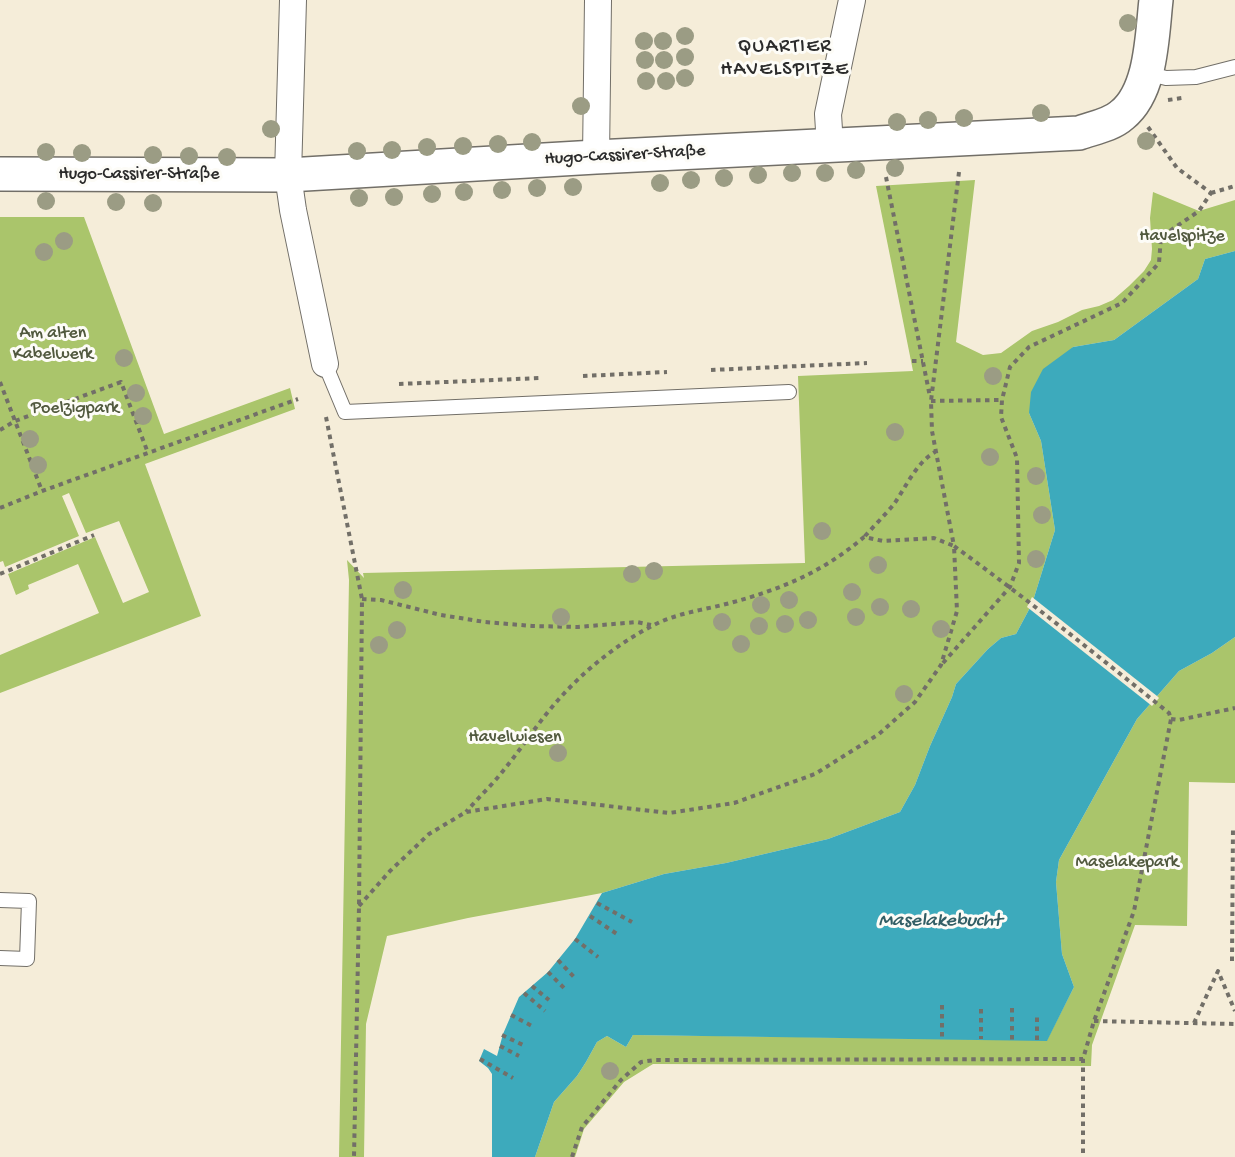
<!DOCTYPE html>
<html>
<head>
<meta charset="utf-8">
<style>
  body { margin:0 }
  canvas { display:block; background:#f5edd9 }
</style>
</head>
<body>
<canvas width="1235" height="1157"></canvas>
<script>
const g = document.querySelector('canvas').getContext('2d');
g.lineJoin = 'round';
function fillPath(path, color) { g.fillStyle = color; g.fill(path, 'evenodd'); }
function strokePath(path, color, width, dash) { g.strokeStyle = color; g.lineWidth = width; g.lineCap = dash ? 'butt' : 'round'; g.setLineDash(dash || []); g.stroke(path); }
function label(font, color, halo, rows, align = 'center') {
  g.font = font + ' "Gochi Hand",sans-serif'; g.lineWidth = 6; g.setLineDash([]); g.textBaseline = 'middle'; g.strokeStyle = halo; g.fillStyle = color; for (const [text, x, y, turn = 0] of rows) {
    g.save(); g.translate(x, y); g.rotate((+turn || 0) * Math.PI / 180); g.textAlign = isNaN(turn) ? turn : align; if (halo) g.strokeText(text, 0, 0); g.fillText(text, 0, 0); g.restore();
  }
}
const green = new Path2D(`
  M 975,180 L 956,342 L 983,355 L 1001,353 L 1032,331 L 1058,322 L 1082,310 L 1099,306 L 1113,300 L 1129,286 L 1144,271 L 1151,260 L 1152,249 L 1150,218 L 1153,192 L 1199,211 L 1235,200 L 1235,251 L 1205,259 L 1198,279 L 1114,340 L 1073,347 L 1029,413 L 1041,441 L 1055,530 L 1032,604 L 1016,634 L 1001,638 L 988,649 L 956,684 L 952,697 L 930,746 L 915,785 L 900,812 L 828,839 L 726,863 L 664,874 L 602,893 L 468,918 L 387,936 L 366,1024 L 364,1157 L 339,1157 L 349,580 L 347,560 L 364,578 L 363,573 L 805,563 L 798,376 L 913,371 L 876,186 Z
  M 0,217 L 84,217 L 164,434 L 290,388 L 295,409 L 145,464 L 201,616 L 0,693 L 0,655 L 99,613 L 78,564 L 28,585 L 29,589 L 16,595 L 8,574 L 95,537 L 123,603 L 149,592 L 119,521 L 86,533 L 69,493 L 62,496 L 79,536 L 5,567 L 3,561 L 0,562 Z
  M 1235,637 L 1235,783 L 1189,782 L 1187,926 L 1135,925 L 1092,1045 L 1091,1066 L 653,1064 L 624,1082 L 584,1129 L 575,1157 L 535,1157 L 554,1102 L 577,1076 L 586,1062 L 597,1042 L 607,1036 L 626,1047 L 633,1035 L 1047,1040 L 1074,987 L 1062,954 L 1056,882 L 1059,860 L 1137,719 L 1179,671 L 1212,653 Z`);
const water = new Path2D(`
  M 1235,251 L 1235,637 L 1212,653 L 1179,671 L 1137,719 L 1059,860 L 1056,882 L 1062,954 L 1074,987 L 1047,1041 L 633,1035 L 626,1047 L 607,1036 L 597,1042 L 586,1062 L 577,1076 L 554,1102 L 535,1157 L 492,1157 L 492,1074 L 488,1068 L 479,1061 L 484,1049 L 497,1056 L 503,1034 L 519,997 L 548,972 L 575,939 L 602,893 L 664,874 L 726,863 L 828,839 L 900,812 L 915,785 L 930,746 L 952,697 L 956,684 L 988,649 L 1001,638 L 1016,634 L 1032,604 L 1055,530 L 1041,441 L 1029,413 L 1031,392 L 1043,369 L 1073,347 L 1114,340 L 1198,279 L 1205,259 Z`);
const pier = new Path2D(`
  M 1032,597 L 1157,696 L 1159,698 L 1152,706 L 1027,607 Z`);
const path = new Path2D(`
  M 1168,100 L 1182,98
  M 1148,127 L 1177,168 L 1211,193
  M 959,172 L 931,401 L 932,431 L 954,546 C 1027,599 1098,656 1169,713 L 1171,719 L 1134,911 L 1094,1021 L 1083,1059 L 1083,1157
  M 886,177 L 930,397
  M 1211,193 L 1235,186
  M 912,361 L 923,361
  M 711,370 L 867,363
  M 583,376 L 667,372
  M 0,382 L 42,491
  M 399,384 L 540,378
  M 931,401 L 1002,400
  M 326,417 L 362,599 L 359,906 L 354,1157
  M 0,430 L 15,421 L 121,382 L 148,453
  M 0,508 L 42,491 L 298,399
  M 865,536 C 874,526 885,515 894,504 C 906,487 916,463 935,452
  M 0,574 L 94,535
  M 362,599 L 381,600 L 441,615 L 485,622 L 532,626 L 578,627 L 637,622 L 651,625
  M 943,663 L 1010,587 L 1019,563 L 1017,458 L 1001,417 L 1002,400 L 1010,367 L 1029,347 L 1122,303 L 1159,263 L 1161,237 L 1199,211 L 1211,193
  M 1171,719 L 1179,720 L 1235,708
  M 597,903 L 632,922
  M 359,906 L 390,871 L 429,834 L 466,812 L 547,799 L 669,813 L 734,803 L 815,774 L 879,734 L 915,702 L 941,665 L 957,611 L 954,546 L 934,538 L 883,541 L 864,537 C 823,572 782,589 730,603 C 704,610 676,613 652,626 C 617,644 585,670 559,699 C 539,721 522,748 503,771 C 492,785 478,798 466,812
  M 590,916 L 617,934
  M 575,939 L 598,957
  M 558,960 L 574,977
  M 1232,961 L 1233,827
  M 548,972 L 565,989
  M 532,986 L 549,1000
  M 524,993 L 545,1011
  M 942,1005 L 942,1039
  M 1012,1008 L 1012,1040
  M 981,1009 L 981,1039
  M 511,1015 L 532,1026
  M 1094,1021 L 1235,1024
  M 1194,1023 L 1218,971 L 1235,1011
  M 502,1035 L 523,1045
  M 1037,1040 L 1037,1013
  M 500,1046 L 519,1056
  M 480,1059 L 513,1078
  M 572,1157 L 582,1127 L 621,1080 L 641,1062 L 655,1060 L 1083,1059`);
const lane = new Path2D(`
  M 1146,73 L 1166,78 L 1196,77 L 1235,67
  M 325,364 L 345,412 L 789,392
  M 0,900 L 29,901 L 27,959 L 0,958`);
const street = new Path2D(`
  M 293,0 L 288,175 L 293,210 L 325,364
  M 830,146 L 828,114 L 852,0
  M 596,157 L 598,0`);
const secondary = new Path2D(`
  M 0,174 L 288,175 L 596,157 L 1079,133 C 1093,128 1111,125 1122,115 C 1152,91 1152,35 1156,0`);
const trees = [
  [1128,23],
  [685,36],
  [644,41],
  [663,41],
  [685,57],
  [645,60],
  [664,60],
  [685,78],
  [646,81],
  [666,81],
  [581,106],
  [1041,113],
  [964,118],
  [928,120],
  [897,122],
  [271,129],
  [1146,141],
  [532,142],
  [498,144],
  [463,146],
  [427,147],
  [392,150],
  [357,151],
  [46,152],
  [82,153],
  [153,155],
  [189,156],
  [227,157],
  [895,168],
  [856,170],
  [792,173],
  [825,173],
  [758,175],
  [724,178],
  [691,180],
  [660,183],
  [573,187],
  [537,188],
  [502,190],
  [464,192],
  [432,194],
  [394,197],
  [359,198],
  [46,201],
  [116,202],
  [153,203],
  [64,241],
  [44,252],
  [124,358],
  [993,376],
  [136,393],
  [143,416],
  [895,432],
  [30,439],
  [990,457],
  [38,465],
  [1036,476],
  [1042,515],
  [822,531],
  [1036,559],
  [878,565],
  [654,571],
  [632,574],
  [403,590],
  [852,592],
  [789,600],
  [761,605],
  [880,607],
  [911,609],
  [561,617],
  [856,617],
  [808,620],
  [722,622],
  [785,624],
  [759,626],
  [941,629],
  [397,630],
  [741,644],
  [379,645],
  [904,694],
  [558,753],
  [610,1071]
];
const streetNames = [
  ["Hugo-Cassirer-Straße",625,156,-3],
  ["Hugo-Cassirer-Straße",139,175]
];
const parkNames = [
  ["Havelspitze",1182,237],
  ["Am alten",53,334],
  ["Kabelwerk",53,355],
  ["Poelzigpark",75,409],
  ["Havelwiesen",515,738],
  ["Maselakepark",1127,863]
];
const neighbourhoodNames = [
  ["QUARTIER",785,48],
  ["HAVELSPITZE",785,71]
];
const waterNames = [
  ["Maselakebucht",940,922]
];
fillPath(green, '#aac56b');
fillPath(water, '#3daabc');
fillPath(pier, '#f5edd9');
strokePath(lane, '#726f68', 16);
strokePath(street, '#726f68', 28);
strokePath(secondary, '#726f68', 36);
strokePath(path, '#726f68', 4, [4.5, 4.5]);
strokePath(lane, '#fff', 14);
strokePath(street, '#fff', 26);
strokePath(secondary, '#fff', 33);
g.fillStyle = '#9b9c84';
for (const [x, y] of trees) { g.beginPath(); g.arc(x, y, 9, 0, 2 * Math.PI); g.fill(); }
label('18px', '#2b2b2b', '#fdfcf7', streetNames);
label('18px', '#51593e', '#fdfcf7', parkNames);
g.letterSpacing = '1.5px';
label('20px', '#2b2b2b', '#fdfcf7', neighbourhoodNames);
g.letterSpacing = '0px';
label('italic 20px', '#325e65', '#fdfcf7', waterNames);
</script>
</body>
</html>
